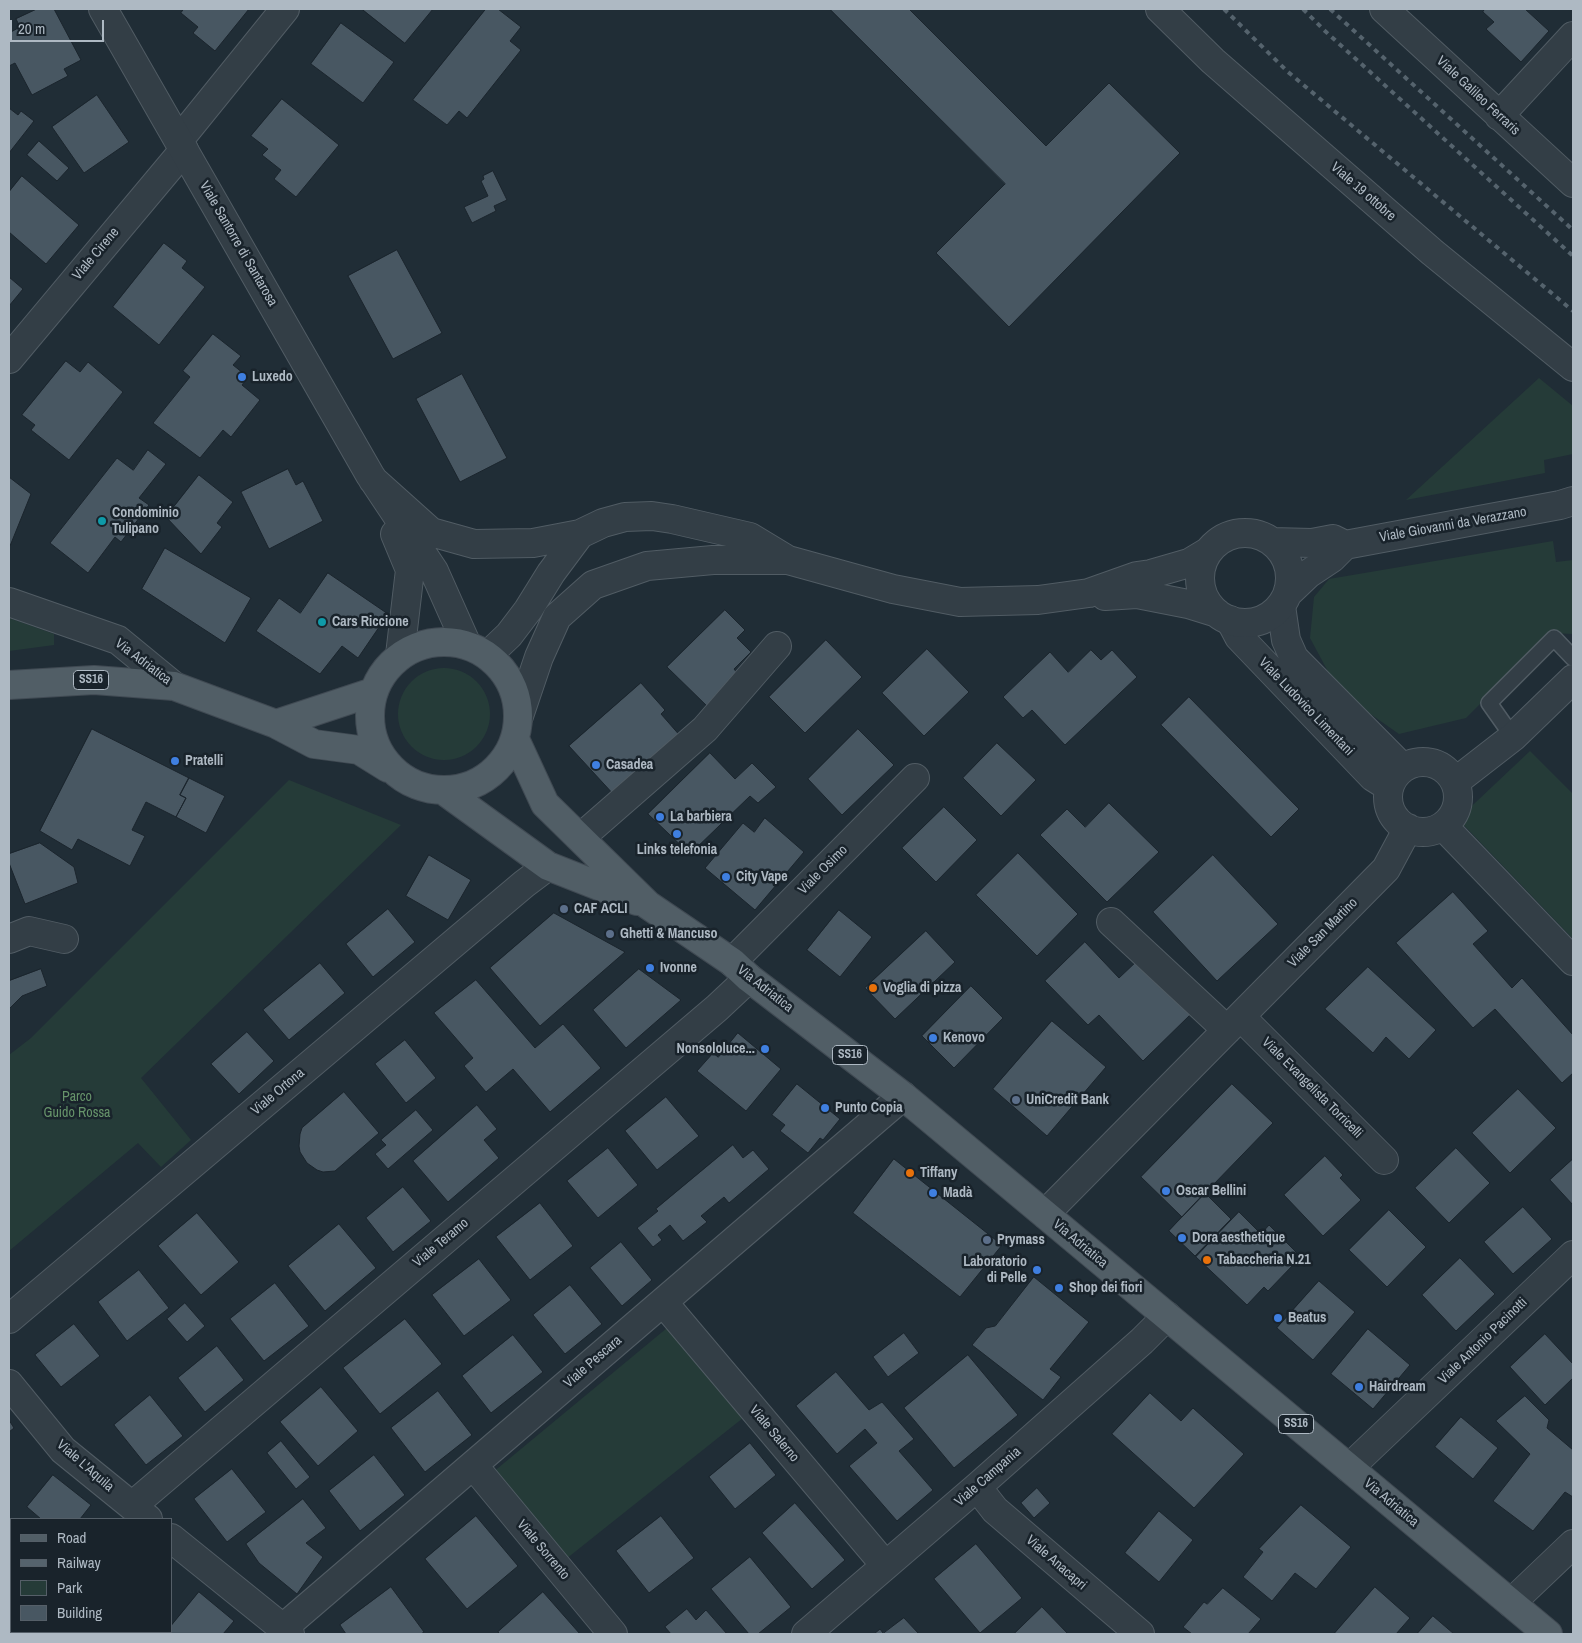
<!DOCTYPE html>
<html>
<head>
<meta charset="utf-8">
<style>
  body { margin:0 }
  #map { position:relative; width:1582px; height:1643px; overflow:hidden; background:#202d36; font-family:"Archivo Narrow",sans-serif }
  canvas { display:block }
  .frame { position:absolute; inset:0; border:10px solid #aeb9c3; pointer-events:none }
  .legend { position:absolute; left:10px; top:1518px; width:162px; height:115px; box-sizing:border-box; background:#19232b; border:1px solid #555f68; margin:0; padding:6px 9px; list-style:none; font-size:15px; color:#aeb9c3 }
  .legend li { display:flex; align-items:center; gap:10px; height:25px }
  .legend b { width:25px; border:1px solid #555f68 }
  .scale { position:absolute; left:10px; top:20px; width:94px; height:22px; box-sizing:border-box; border:2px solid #aeb9c3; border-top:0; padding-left:6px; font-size:15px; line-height:18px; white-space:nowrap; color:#aeb9c3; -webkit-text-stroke:4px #19232b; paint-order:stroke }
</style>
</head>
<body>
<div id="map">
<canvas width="1582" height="1643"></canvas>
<div class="frame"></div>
<ul class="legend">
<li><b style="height:6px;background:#515e66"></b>Road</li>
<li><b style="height:6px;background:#55636d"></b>Railway</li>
<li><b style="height:14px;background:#253b38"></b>Park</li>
<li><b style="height:14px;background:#485762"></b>Building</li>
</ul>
<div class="scale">20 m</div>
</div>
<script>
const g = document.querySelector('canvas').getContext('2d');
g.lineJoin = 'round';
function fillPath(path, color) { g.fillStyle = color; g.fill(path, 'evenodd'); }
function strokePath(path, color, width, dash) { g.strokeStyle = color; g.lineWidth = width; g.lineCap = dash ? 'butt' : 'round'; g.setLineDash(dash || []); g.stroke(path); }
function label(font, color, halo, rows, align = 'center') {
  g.font = font + ' "Archivo Narrow",sans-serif'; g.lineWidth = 5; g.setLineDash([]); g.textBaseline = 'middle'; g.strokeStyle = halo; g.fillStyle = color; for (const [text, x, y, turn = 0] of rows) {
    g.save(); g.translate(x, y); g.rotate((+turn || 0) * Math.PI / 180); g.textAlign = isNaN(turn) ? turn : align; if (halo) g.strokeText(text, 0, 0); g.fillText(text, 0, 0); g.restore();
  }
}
const green = new Path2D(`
  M 1539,378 L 1573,406 L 1573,454 L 1544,460 L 1545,473 L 1406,500 Z
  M 1553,541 L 1556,562 L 1573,560 L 1573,634 L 1551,633 L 1466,718 L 1399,734 L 1339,692 L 1310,638 L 1314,597 L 1329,579 Z
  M 9,618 L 54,634 L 54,645 L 9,651 Z
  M398 714a46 46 0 1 1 92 0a46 46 0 1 1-92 0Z
  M 1530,751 L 1573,794 L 1573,939 L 1458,819 Z
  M 289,780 L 401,825 L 141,1078 L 191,1140 L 161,1167 L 138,1143 L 9,1251 L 9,1055 L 31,1038 Z
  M 667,1328 L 743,1418 L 566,1559 L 492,1473 Z`);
const building = new Path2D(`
  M 37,9 L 54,9 L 81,60 L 64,69 L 68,76 L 32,95 L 15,63 L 9,66 L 9,33 L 20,27 L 16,19 Z
  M 184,9 L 249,9 L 215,51 L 193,33 L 198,27 L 181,13 Z
  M 362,9 L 433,9 L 405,43 Z
  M 486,9 L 498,9 L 521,27 L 510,41 L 521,50 L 467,118 L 459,111 L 447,125 L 413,100 Z
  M 830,9 L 909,9 L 1046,146 L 1109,83 L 1180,153 L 1009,327 L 936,253 L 1005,184 Z
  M 1485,9 L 1525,9 L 1549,31 L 1521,62 L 1486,29 L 1494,22 L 1483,12 Z
  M 341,23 L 394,62 L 363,103 L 311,64 Z
  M 97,95 L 129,142 L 84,173 L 52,127 Z
  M 282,99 L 339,145 L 296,197 L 274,179 L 281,170 L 262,155 L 268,149 L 251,136 Z
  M 9,108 L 18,115 L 21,111 L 34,121 L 9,153 Z
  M 39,141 L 69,168 L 57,181 L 27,155 Z
  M 493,171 L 507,200 L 494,206 L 496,211 L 472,223 L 464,207 L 488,196 L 481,181 L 484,179 L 483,176 Z
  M 22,176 L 79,225 L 46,264 L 9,232 L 9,192 Z
  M 164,243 L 187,261 L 182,268 L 205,287 L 159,345 L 113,307 Z
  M 397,250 L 442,333 L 393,359 L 348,276 Z
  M 9,277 L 23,289 L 9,306 Z
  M 213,334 L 241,356 L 233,365 L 248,377 L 242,385 L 260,400 L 231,437 L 223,430 L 200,458 L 153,423 L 190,377 L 183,371 Z
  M 66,361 L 80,372 L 88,362 L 123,392 L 69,460 L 31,430 L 35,425 L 22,415 Z
  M 462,374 L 507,458 L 460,482 L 416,399 Z
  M 148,450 L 166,464 L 139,498 L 149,505 L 121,542 L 115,537 L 88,573 L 50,543 L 117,458 L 133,470 Z
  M 288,469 L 296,485 L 303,481 L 323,521 L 269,549 L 241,492 Z
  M 199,475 L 233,502 L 217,523 L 222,527 L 201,554 L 166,517 Z
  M 9,477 L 31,494 L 10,546 L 9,546 Z
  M 165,548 L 251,598 L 225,643 L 142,589 Z
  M 328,573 L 388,614 L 358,658 L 342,646 L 320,674 L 256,631 L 279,598 L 300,613 Z
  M 725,610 L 745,630 L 737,638 L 751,652 L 734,669 L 741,678 L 709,708 L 667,667 Z
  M 826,640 L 862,677 L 805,733 L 769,697 Z
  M 927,649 L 969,692 L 924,736 L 882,693 Z
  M 1091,650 L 1101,660 L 1112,650 L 1137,677 L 1065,745 L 1032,710 L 1023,718 L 1003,697 L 1050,652 L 1068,672 Z
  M 641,683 L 665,710 L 661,714 L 682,738 L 615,796 L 569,746 Z
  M 1189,697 L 1299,809 L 1271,837 L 1161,725 Z
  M 92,729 L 189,778 L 180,795 L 186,798 L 176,817 L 146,802 L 132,830 L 145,836 L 130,866 L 78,839 L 72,850 L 40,831 Z
  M 858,729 L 894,765 L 842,815 L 808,779 Z
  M 997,743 L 1036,780 L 1001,816 L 963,778 Z
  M 710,753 L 735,779 L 752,763 L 776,787 L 758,803 L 750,796 L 690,854 L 648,814 Z
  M 189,778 L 225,796 L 206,833 L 176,817 L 186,798 L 180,795 Z
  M 1109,803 L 1159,852 L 1107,902 L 1040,835 L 1067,809 L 1085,827 Z
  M 944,807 L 977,840 L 936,882 L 902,848 Z
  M 765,818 L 804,852 L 755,910 L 705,868 L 743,823 L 754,832 Z
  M 40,843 L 74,867 L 78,883 L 25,904 L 9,863 L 9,854 Z
  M 1018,853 L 1078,914 L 1037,956 L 976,895 Z
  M 429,855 L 471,880 L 448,920 L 406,896 Z
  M 1213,855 L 1278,924 L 1217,981 L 1153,912 Z
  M 1453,892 L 1488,931 L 1473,944 L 1512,988 L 1522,978 L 1573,1035 L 1573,1073 L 1562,1083 L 1495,1009 L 1473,1028 L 1396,943 Z
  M 388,909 L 415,942 L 373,977 L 346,944 Z
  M 839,910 L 872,937 L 840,977 L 807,950 Z
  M 554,913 L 625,952 L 540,1026 L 490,968 Z
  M 926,931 L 955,962 L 895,1019 L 865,988 Z
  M 1085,942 L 1119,978 L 1138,960 L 1191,1014 L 1143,1061 L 1099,1015 L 1088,1025 L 1045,981 Z
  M 320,963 L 345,993 L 289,1040 L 263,1010 Z
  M 1368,967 L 1436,1030 L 1409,1059 L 1386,1037 L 1373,1053 L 1325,1009 Z
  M 41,969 L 47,986 L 22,996 L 9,1009 L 9,981 Z
  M 639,969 L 681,1000 L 626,1048 L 593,1010 Z
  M 476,980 L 535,1048 L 563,1024 L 601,1068 L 550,1112 L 513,1069 L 486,1092 L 464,1066 L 473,1058 L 434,1013 Z
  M 971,986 L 1003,1018 L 954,1068 L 922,1036 Z
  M 1052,1021 L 1106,1067 L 1047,1136 L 993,1089 Z
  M 247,1032 L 274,1061 L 239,1094 L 211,1064 Z
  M 738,1033 L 781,1069 L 746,1111 L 697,1071 L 713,1053 L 718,1057 Z
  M 405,1040 L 436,1078 L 406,1103 L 375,1064 Z
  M 797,1084 L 840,1119 L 823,1140 L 820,1138 L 808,1153 L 780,1131 L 785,1125 L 772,1115 Z
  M 1232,1084 L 1273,1123 L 1182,1217 L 1141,1177 Z
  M 1518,1089 L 1556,1128 L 1510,1173 L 1472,1133 Z
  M 344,1092 L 379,1133 L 335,1171 L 323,1172 L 317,1170 L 307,1163 L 300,1152 L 299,1146 L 300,1134 L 302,1128 Z
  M 666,1097 L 699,1136 L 657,1170 L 625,1131 Z
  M 477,1105 L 497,1129 L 484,1140 L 499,1158 L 448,1202 L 413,1161 Z
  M 416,1110 L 433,1130 L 388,1169 L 375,1154 L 386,1145 L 381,1140 Z
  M 733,1145 L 743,1158 L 753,1150 L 769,1169 L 729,1203 L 724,1197 L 701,1216 L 707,1222 L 683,1241 L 670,1225 L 658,1235 L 662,1240 L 653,1247 L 637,1228 L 658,1211 L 656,1209 Z
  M 608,1148 L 638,1185 L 598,1218 L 567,1181 Z
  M 1456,1148 L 1490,1183 L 1449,1223 L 1415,1188 Z
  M 1325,1156 L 1343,1175 L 1340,1178 L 1361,1200 L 1323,1236 L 1284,1195 Z
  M 894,1159 L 1002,1245 L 960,1297 L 853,1213 Z
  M 1573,1159 L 1573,1205 L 1550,1180 Z
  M 403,1187 L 431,1221 L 393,1252 L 366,1218 Z
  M 1205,1193 L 1231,1219 L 1195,1256 L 1169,1231 Z
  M 540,1203 L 573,1246 L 530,1280 L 496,1237 Z
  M 1523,1207 L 1552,1239 L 1513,1274 L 1484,1242 Z
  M 1389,1210 L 1426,1247 L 1387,1287 L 1349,1250 Z
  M 1239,1212 L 1261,1234 L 1269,1225 L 1297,1253 L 1290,1260 L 1294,1264 L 1268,1291 L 1264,1287 L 1247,1305 L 1196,1257 Z
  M 197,1213 L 239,1262 L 201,1295 L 158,1246 Z
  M 339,1224 L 376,1268 L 325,1311 L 288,1266 Z
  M 621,1242 L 652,1280 L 622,1306 L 590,1268 Z
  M 1460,1258 L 1495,1294 L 1456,1331 L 1422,1295 Z
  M 479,1259 L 511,1300 L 464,1336 L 432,1295 Z
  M 139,1270 L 169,1308 L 127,1341 L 98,1302 Z
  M 1034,1277 L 1089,1322 L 1050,1369 L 1061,1377 L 1043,1400 L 972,1345 L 986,1328 L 995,1326 Z
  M 1319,1281 L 1355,1312 L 1313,1360 L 1277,1328 Z
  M 275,1283 L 309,1326 L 264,1361 L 230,1319 Z
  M 570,1285 L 602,1324 L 565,1354 L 533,1315 Z
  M 185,1303 L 205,1326 L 187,1342 L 167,1319 Z
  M 405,1319 L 442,1364 L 380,1414 L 343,1368 Z
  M 74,1324 L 100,1356 L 61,1387 L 35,1355 Z
  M 1368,1329 L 1410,1365 L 1373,1409 L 1331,1374 Z
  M 904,1333 L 919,1353 L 888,1377 L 873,1357 Z
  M 1545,1334 L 1573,1364 L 1573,1378 L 1545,1405 L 1510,1367 Z
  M 513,1335 L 543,1372 L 491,1413 L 462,1376 Z
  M 217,1346 L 244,1380 L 205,1412 L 178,1378 Z
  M 968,1355 L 1018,1415 L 954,1468 L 904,1408 Z
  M 836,1372 L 869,1410 L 882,1402 L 914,1439 L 899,1451 L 933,1490 L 897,1521 L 849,1466 L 877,1443 L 865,1429 L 837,1454 L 796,1406 Z
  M 321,1387 L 358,1431 L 318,1466 L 280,1422 Z
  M 438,1391 L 472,1435 L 425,1472 L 391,1428 Z
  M 1150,1393 L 1181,1421 L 1193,1408 L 1244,1454 L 1194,1508 L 1112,1434 Z
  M 150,1395 L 183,1436 L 146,1465 L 114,1425 Z
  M 1525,1396 L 1549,1420 L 1547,1428 L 1573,1450 L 1573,1497 L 1565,1492 L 1533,1531 L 1493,1501 L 1530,1454 L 1496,1421 Z
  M 1461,1417 L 1498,1448 L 1473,1479 L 1435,1447 Z
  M 9,1420 L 14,1428 L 9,1432 Z
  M 281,1441 L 310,1477 L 296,1489 L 267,1453 Z
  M 750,1443 L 776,1475 L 735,1509 L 709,1477 Z
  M 374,1455 L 405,1495 L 360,1531 L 329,1491 Z
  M 232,1469 L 266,1512 L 227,1542 L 194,1499 Z
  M 53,1475 L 91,1505 L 80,1519 L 41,1519 L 27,1507 Z
  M 1037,1488 L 1050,1503 L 1034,1518 L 1021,1503 Z
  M 303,1499 L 326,1528 L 306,1543 L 323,1557 L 297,1594 L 259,1563 L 246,1544 Z
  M 795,1503 L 845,1560 L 812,1589 L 762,1533 Z
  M 1301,1505 L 1351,1547 L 1316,1589 L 1295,1573 L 1272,1601 L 1243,1577 L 1263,1552 L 1259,1549 Z
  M 1159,1511 L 1193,1540 L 1159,1582 L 1125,1553 Z
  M 476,1516 L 518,1566 L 467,1609 L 425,1559 Z
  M 661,1516 L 694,1558 L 649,1593 L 616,1551 Z
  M 976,1544 L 1022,1598 L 980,1633 L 934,1579 Z
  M 9,1550 L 11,1552 L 11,1591 L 9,1594 Z
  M 750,1557 L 791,1607 L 758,1634 L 749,1634 L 711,1589 Z
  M 391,1587 L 424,1632 L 421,1634 L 346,1634 L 340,1625 Z
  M 1375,1587 L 1410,1618 L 1396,1634 L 1334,1634 Z
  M 1223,1588 L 1261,1619 L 1248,1634 L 1192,1634 L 1183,1627 L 1204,1602 L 1207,1604 Z
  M 199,1592 L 234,1621 L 223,1634 L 165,1634 L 167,1632 L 171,1632 L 171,1626 Z
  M 543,1592 L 580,1634 L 500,1634 L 498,1632 Z
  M 1042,1607 L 1068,1634 L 1014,1634 Z
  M 687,1609 L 696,1620 L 706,1610 L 727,1634 L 671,1634 L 665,1627 Z
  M 1433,1616 L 1454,1634 L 1417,1634 Z
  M 904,1618 L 919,1634 L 874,1634 L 880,1629 L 883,1633 Z
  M 26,1632 L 84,1632 L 82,1634 L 29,1634 Z`);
const service = new Path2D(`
  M 1513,737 L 1489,703 L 1554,638 L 1573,658`);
const minor = new Path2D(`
  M 1160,9 L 1213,61 L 1432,252 L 1573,367
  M 1384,9 L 1573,183
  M 1499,116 L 1573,36
  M 179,140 L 285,9
  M 9,359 L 184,150
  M 9,602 L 118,640 L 174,686
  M 1281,606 L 1286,640 L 1294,658 L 1403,768
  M 1230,620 L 1239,637 L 1373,777 L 1389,787
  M1388 797a35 35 0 1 1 70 0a35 35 0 1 1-70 0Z
  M 1455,782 L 1513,737 L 1573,679
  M 1443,826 L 1573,961
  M 580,838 L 705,729 L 777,646
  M 1111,922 L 1227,1030
  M 9,939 L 29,931 L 64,939
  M 732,962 L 915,778
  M 1241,1017 L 1384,1160
  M 1045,1214 L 1386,869 L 1408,828
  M 663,1302 L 885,1565
  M 9,1319 L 524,884 L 548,866
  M 9,1384 L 63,1450 L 148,1519
  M 473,1465 L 613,1634
  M 1349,1468 L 1573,1255
  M 977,1487 L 995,1510 L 1140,1634
  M 132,1506 L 717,1008 L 749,978
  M 171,1538 L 290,1634
  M 1511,1603 L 1573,1544
  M 283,1628 L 903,1096
  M 806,1634 L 977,1487 L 1142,1341 L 1167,1316`);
const tertiary = new Path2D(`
  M 103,9 L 370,475 L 434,571 L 467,645
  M 373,480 L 431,532 L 474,544 L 533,543 L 580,534 L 603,523 L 625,517 L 652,516 L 672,519 L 750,537 L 788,560 L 893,589 L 960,602 L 1038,600 L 1089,593 L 1137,576 L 1151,574 L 1189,563 L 1209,551
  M1200 578a45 45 0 1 1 90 0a45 45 0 1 1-90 0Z
  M 395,534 L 410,570 L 400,655
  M 1272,542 L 1312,543 L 1333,539 L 1345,545
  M 1288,593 L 1308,574 L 1332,558 L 1345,545 L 1560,505 L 1573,501
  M 1105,596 L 1137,594 L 1188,604 L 1217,613
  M 488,655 L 509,635 L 528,610 L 551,573 L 580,534
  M 519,716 L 539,657 L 557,617 L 593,585 L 647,566 L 713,560 L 788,560`);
const primary = new Path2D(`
  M370 716a74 74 0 1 1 148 0a74 74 0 1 1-148 0Z
  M 9,685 L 94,680 L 174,686 L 276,724 L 314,744 L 359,750 L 388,768
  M 276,724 L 373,692
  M 515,739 L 545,804 L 648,905 L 732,962 L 749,978 L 903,1096 L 1548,1634
  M 443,790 L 548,866 L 637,901`);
const rail = new Path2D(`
  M 1224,9 L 1288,72 L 1573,311
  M 1303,9 L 1325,31 L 1573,256
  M 1330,9 L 1573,230`);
const markers = [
  [242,377,5,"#3f7fe0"],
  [102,521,5,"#0f9aa8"],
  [322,622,5,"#0f9aa8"],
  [175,761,5,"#3f7fe0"],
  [596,765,5,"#3f7fe0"],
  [660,817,5,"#3f7fe0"],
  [677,834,5,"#3f7fe0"],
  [726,877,5,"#3f7fe0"],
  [564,909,5,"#5c6f8a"],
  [610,934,5,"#5c6f8a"],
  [650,968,5,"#3f7fe0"],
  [873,988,5,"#e8710a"],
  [933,1038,5,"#3f7fe0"],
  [765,1049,5,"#3f7fe0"],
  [1016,1100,5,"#5c6f8a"],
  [825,1108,5,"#3f7fe0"],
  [910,1173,5,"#e8710a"],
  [1166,1191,5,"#3f7fe0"],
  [933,1193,5,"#3f7fe0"],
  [1182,1238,5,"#3f7fe0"],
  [987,1240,5,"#5c6f8a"],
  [1207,1260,5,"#e8710a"],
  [1037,1270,5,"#3f7fe0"],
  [1059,1288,5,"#3f7fe0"],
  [1278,1318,5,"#3f7fe0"],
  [1359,1387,5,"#3f7fe0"]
];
const shields = [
  [91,680,35],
  [850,1055,35],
  [1296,1424,35]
];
const shieldNames = [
  ["SS16",91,680],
  ["SS16",850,1055],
  ["SS16",1296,1424]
];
const streetNames = [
  ["Viale Galileo Ferraris",1478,96,43],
  ["Viale 19 ottobre",1363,192,41],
  ["Viale Santorre di Santarosa",238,244,60],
  ["Viale Cirene",96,254,-50],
  ["Viale Giovanni da Verazzano",1453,525,-10],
  ["Via Adriatica",143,662,37],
  ["Viale Ludovico Limentani",1306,707,46],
  ["Viale Osimo",823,870,-45],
  ["Viale San Martino",1323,933,-45],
  ["Via Adriatica",765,989,38],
  ["Viale Evangelista Torricelli",1312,1088,45],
  ["Viale Ortona",278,1092,-40],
  ["Viale Teramo",441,1243,-40],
  ["Via Adriatica",1080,1244,40],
  ["Viale Antonio Pacinotti",1483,1341,-44],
  ["Viale Pescara",593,1362,-41],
  ["Viale Salerno",774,1434,50],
  ["Viale L'Aquila",85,1466,41],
  ["Viale Campania",988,1477,-41],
  ["Via Adriatica",1391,1503,40],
  ["Viale Sorrento",543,1550,50],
  ["Viale Anacapri",1056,1563,41]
];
const poiNames = [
  ["Luxedo",252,377],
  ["Condominio",112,513],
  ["Tulipano",112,529],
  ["Cars Riccione",332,622],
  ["Pratelli",185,761],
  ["Casadea",606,765],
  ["La barbiera",670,817],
  ["Links telefonia",677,850,"center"],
  ["City Vape",736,877],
  ["CAF ACLI",574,909],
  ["Ghetti & Mancuso",620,934],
  ["Ivonne",660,968],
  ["Voglia di pizza",883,988],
  ["Kenovo",943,1038],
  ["Nonsololuce...",755,1049,"right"],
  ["UniCredit Bank",1026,1100],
  ["Punto Copia",835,1108],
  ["Tiffany",920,1173],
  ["Oscar Bellini",1176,1191],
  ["Madà",943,1193],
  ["Dora aesthetique",1192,1238],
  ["Prymass",997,1240],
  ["Tabaccheria N.21",1217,1260],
  ["Laboratorio",1027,1262,"right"],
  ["di Pelle",1027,1278,"right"],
  ["Shop dei fiori",1069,1288],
  ["Beatus",1288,1318],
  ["Hairdream",1369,1387]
];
const parkNames = [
  ["Parco",77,1097],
  ["Guido Rossa",77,1113]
];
fillPath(green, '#253b38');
fillPath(building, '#485762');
strokePath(building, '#1b252d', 1);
strokePath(service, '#515c64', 18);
strokePath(minor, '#515c64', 30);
strokePath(tertiary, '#515c64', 30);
strokePath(primary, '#404a53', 30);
strokePath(service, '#333e46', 15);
strokePath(minor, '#333e46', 28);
strokePath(tertiary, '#333e46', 28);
strokePath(primary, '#515e66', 28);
strokePath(rail, '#55636d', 4, [5, 5]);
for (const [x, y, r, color] of markers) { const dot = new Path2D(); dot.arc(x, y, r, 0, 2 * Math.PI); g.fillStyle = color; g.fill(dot); strokePath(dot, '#19232b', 2); }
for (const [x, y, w] of shields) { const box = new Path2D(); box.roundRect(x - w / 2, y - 9.5, w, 19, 4); g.fillStyle = '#19232b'; g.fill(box); strokePath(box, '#aeb9c3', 1); }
label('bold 12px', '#aeb9c3', null, shieldNames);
label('14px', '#aeb9c3', '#19232b', streetNames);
label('bold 14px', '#aeb9c3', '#19232b', poiNames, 'left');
label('14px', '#66936a', '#19232b', parkNames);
</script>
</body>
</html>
